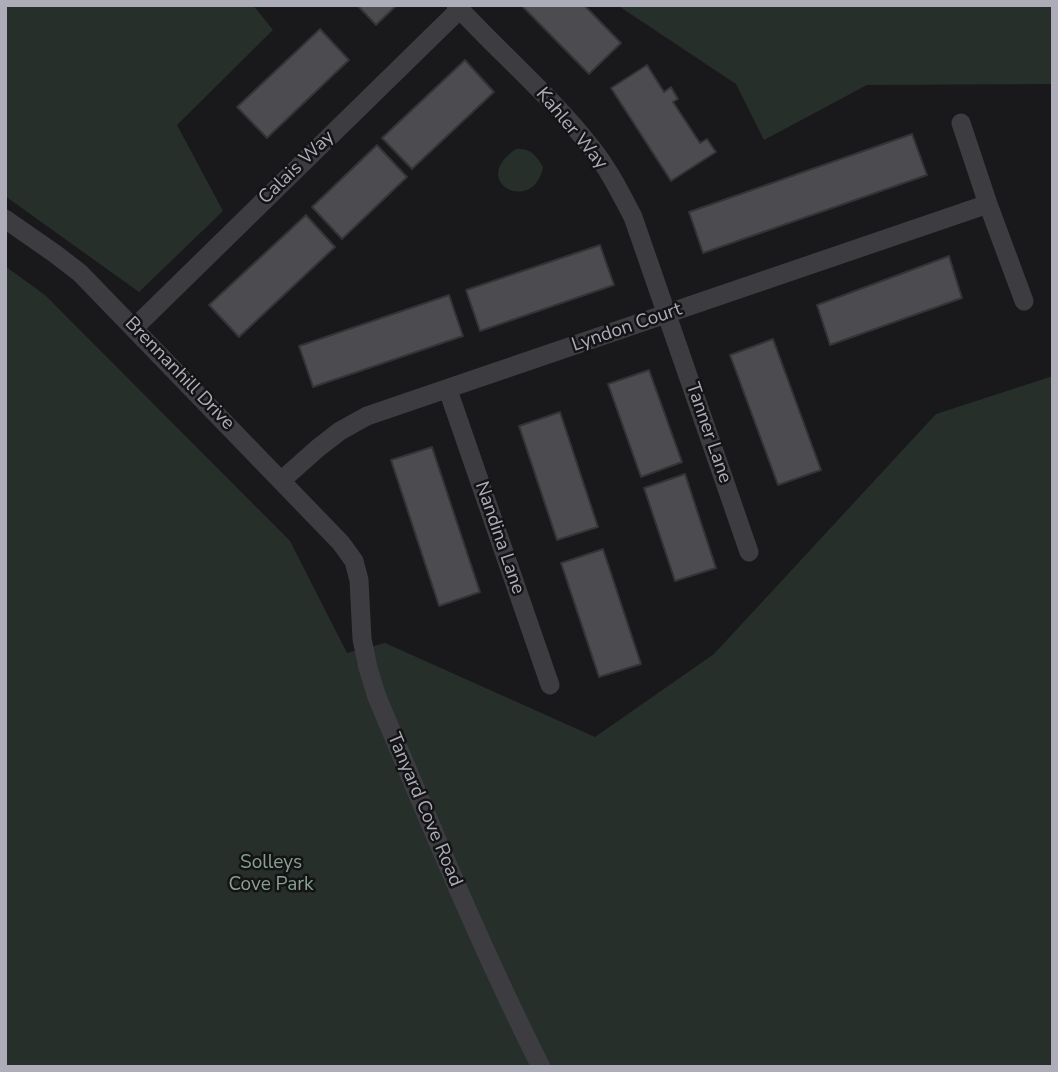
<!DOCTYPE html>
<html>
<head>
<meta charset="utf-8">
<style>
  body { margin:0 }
  #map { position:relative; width:1058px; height:1072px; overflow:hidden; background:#19191b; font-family:"Nunito Sans",sans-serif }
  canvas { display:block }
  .frame { position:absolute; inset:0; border:7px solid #adadb9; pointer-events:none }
</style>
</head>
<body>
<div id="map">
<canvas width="1058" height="1072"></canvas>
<div class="frame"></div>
</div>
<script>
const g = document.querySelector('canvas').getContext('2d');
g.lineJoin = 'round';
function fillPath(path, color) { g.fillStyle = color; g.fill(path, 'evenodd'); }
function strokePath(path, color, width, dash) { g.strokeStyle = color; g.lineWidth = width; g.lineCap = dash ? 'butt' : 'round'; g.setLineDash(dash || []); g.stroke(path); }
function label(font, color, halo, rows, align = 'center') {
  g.font = font + ' "Nunito Sans",sans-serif'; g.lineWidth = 5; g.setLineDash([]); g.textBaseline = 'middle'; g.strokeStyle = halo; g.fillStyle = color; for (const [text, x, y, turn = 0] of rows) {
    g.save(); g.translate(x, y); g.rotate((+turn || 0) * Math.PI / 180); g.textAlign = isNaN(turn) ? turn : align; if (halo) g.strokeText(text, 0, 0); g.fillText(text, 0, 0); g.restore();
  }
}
const green = new Path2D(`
  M 5,5 L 253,5 L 273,30 L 177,125 L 223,211 L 139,292 L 5,196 Z
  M 617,5 L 1053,5 L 1053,84 L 867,85 L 764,140 L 736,84 Z
  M 516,149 C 531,148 536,155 543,167 C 534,216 467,182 516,149 Z
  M 5,266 L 45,295 L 290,541 L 347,653 L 385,643 L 595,737 L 714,654 L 936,414 L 1053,376 L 1053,1067 L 5,1067 Z`);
const building = new Path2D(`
  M 357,5 L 397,5 L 376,25 Z
  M 521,5 L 584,5 L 621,43 L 589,74 Z
  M 320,29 L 349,60 L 267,138 L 237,107 Z
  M 465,60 L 494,92 L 412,169 L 382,138 Z
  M 647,65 L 664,92 L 671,87 L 678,99 L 673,102 L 700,143 L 707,139 L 716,152 L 671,181 L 611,88 Z
  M 912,134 L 927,175 L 703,253 L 689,212 Z
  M 377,145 L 407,177 L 342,239 L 312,207 Z
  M 306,215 L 335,247 L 239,337 L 209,305 Z
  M 600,245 L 614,285 L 480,331 L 466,290 Z
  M 949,256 L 962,298 L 830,345 L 817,305 Z
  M 449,295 L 463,336 L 313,387 L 299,346 Z
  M 773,339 L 821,470 L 778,485 L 730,355 Z
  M 649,370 L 682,462 L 641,477 L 608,384 Z
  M 560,412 L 598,527 L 557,540 L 519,426 Z
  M 432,447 L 480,592 L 439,606 L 391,460 Z
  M 685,474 L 716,568 L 675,581 L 644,488 Z
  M 603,549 L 641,664 L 599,677 L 561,563 Z`);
const minor = new Path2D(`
  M 456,5 C 500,53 551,96 591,147 C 608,168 620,192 633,217 L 749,552
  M 961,123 L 988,204 L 1024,301
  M 5,219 L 54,253 L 80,273 L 341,543 L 354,561 L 359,580 L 362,639 L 368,668 L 377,697 C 429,821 480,946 541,1067
  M 134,328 L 460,9
  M 448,390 L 550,685
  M 282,480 L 318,448 L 340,431 L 367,416 L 988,204`);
const streetNames = [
  ["Kahler Way",571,129,50],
  ["Calais Way",297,168,-44],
  ["Lyndon Court",627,328,-19],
  ["Brennanhill Drive",179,374,46],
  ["Tanner Lane",708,433,71],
  ["Nandina Lane",499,538,71],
  ["Tanyard Cove Road",424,810,67]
];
const parkNames = [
  ["Solleys",271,863],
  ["Cove Park",271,885]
];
fillPath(green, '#272f2b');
fillPath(building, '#4c4b4f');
strokePath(building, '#343336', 2);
strokePath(minor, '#3d3c41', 19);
label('19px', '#adadb9', '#141416', streetNames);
label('19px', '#86a18f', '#141416', parkNames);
</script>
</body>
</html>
